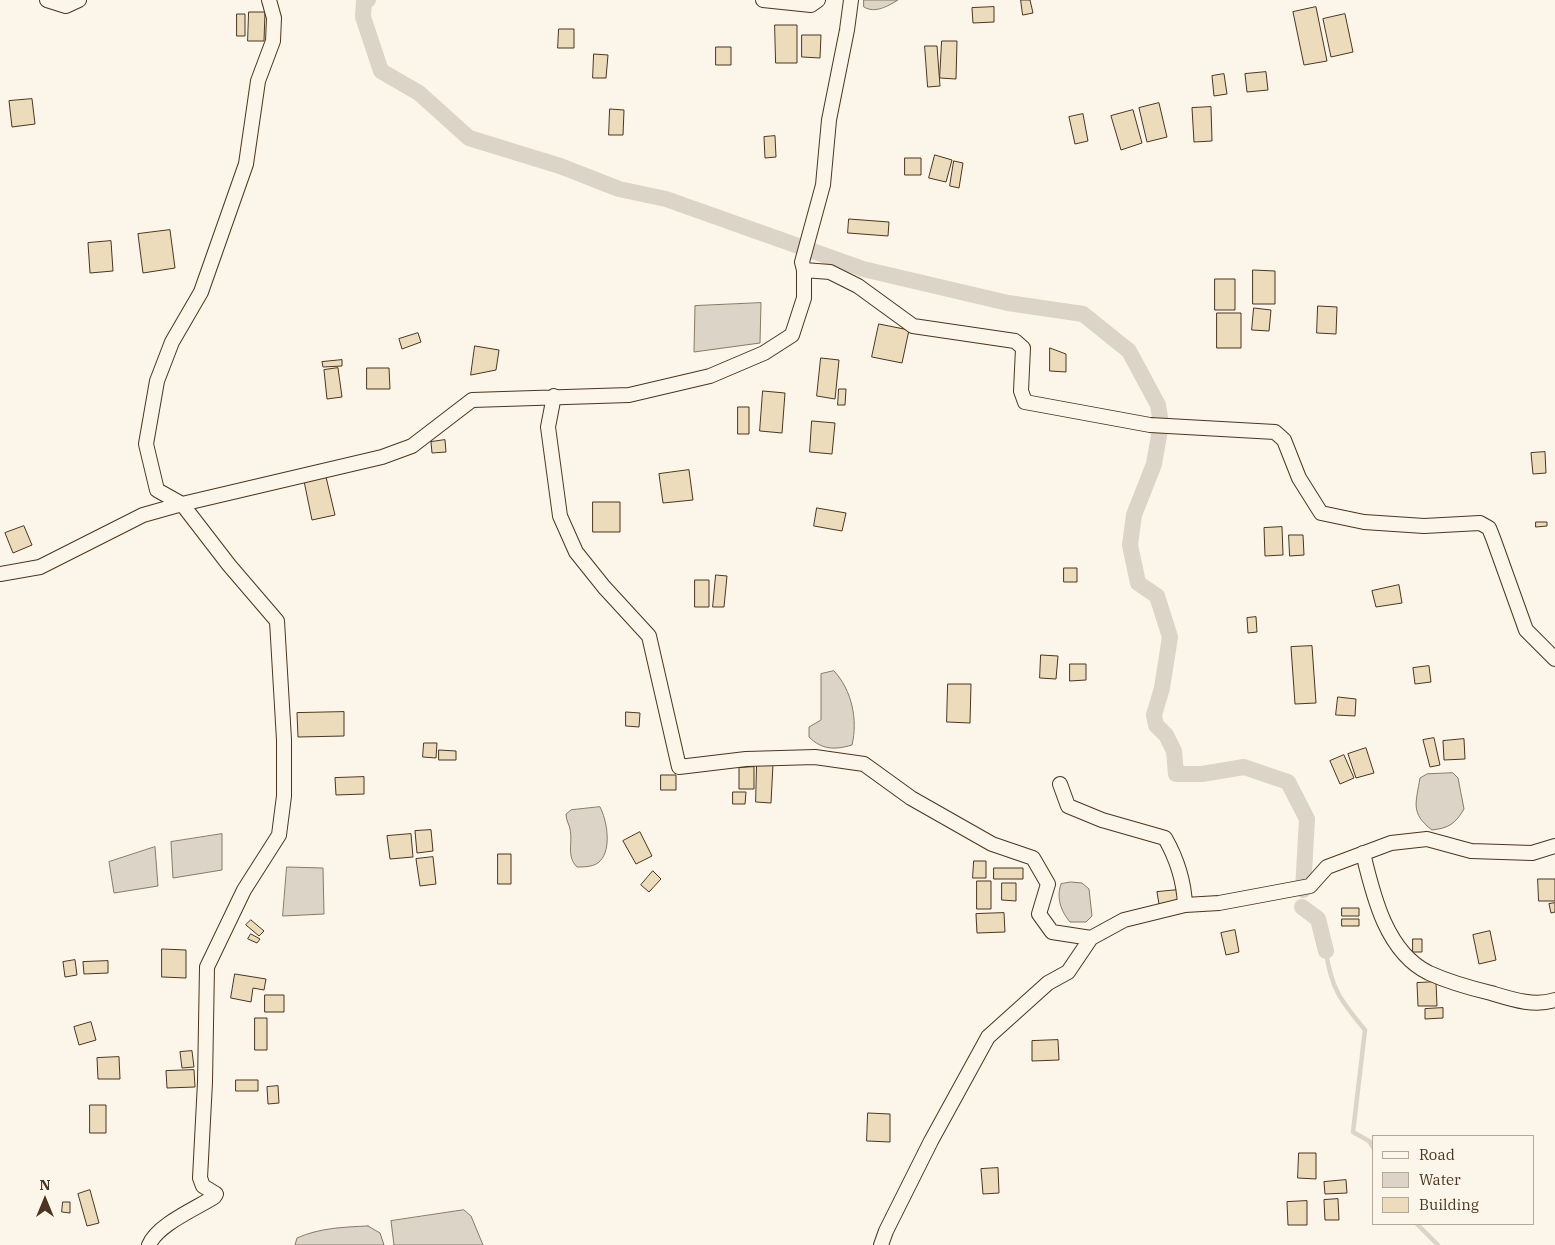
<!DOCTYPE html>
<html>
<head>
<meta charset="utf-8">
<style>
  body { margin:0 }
  #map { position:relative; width:1555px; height:1245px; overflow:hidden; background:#fbf6e9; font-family:"IBM Plex Serif",serif }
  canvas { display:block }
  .legend { position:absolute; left:1372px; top:1135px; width:162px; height:90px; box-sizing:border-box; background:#fbf6e9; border:1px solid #b4a999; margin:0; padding:6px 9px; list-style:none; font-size:15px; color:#4a3520 }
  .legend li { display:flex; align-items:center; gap:10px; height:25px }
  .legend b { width:25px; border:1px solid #b4a999 }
  .north { position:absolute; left:20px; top:1175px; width:50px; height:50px; -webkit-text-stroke:4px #fbf6e9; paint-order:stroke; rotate:0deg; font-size:14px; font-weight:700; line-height:20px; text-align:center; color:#4a3520 }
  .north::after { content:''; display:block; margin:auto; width:18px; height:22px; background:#4a3520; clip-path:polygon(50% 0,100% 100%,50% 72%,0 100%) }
</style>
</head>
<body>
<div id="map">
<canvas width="1555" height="1245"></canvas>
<ul class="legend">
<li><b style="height:6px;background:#fbf6e9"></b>Road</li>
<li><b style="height:14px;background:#dcd4c6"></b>Water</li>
<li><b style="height:14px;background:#ecdcbc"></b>Building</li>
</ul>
<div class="north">N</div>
</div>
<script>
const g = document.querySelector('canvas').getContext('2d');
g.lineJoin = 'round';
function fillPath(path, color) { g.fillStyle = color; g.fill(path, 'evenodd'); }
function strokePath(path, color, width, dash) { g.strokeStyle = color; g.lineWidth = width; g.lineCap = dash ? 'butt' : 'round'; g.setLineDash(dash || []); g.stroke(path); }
const water = new Path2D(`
  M 864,0 L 898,0 C 888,6 875,14 864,7 Z
  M 761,303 L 760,343 L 694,352 L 695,306 Z
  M 834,671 C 852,690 858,720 852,745 C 835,750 822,750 809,737 L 809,727 L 821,720 L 821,674 Z
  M 1453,773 L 1458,778 L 1464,809 C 1455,824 1449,828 1432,830 C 1410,813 1416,803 1420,778 L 1427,774 Z
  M 600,807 C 607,820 612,849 600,861 C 595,867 584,867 577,867 C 566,856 573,843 570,829 C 569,824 566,820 566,814 L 571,810 Z
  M 222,834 L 222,870 L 173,878 L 171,842 Z
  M 155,847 L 158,886 L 114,893 L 109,862 Z
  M 287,867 L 323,868 L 324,914 L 283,916 Z
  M 1071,882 L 1082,883 L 1089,889 L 1092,916 L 1086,922 L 1070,922 C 1061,911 1056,898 1061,884 Z
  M 464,1210 L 471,1216 L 483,1245 L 394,1245 L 391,1221 Z
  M 368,1226 L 380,1233 L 384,1245 L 295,1245 L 297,1238 C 319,1228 344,1227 368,1226 Z`);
const stream = new Path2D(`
  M 1326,951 C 1331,989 1341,1001 1365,1030 L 1353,1132 L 1369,1141 L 1374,1149
  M 1417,1224 L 1438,1245`);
const canal = new Path2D(`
  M 368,0 L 364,2 L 363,17 L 381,71 L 419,93 L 469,138 L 560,166 L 619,189 L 666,199 L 863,269 L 1008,303 L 1083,314 L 1129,351 L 1158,405 L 1161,424 L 1154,464 L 1134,515 L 1130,545 L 1138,583 L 1157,596 L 1170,637 L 1162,688 L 1154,715 L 1156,725 L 1166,735 L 1174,751 L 1176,774 L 1202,774 L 1244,767 L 1288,782 L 1307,819 L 1303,890
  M 1302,907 L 1318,919 L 1326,951`);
const building = new Path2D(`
  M 1021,0 L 1030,0 L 1033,13 L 1023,15 Z
  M 994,7 L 994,22 L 973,23 L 972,8 Z
  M 1316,7 L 1327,61 L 1304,65 L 1293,12 Z
  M 249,12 L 265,12 L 264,41 L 248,41 Z
  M 237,14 L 245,14 L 245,36 L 237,36 Z
  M 1345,14 L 1353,52 L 1331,57 L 1323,19 Z
  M 775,25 L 797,25 L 797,63 L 776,63 Z
  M 559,29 L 574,29 L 574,48 L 558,48 Z
  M 802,35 L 821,35 L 820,58 L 802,57 Z
  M 942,41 L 957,41 L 956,79 L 940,78 Z
  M 925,46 L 937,46 L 940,86 L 928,87 Z
  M 716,47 L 731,47 L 731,65 L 716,65 Z
  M 594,54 L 608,55 L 606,78 L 593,78 Z
  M 1266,72 L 1268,90 L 1247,92 L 1245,74 Z
  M 1224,74 L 1227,94 L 1214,96 L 1212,76 Z
  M 32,99 L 35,124 L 12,127 L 9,101 Z
  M 1159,103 L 1167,137 L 1147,142 L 1139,108 Z
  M 1211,107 L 1212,141 L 1194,142 L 1192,108 Z
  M 610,109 L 624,110 L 623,135 L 609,135 Z
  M 1133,110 L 1142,143 L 1121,150 L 1111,116 Z
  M 1083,114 L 1088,141 L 1075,144 L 1069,117 Z
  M 775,136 L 776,157 L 765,158 L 764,137 Z
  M 935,155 L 952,160 L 946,182 L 929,178 Z
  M 905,158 L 921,158 L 921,175 L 905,175 Z
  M 954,161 L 963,163 L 959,188 L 950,186 Z
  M 849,219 L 889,222 L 888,236 L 848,233 Z
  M 170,230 L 175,268 L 143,273 L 138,234 Z
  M 111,241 L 113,271 L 90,273 L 88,243 Z
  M 1253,270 L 1275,271 L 1275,304 L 1253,304 Z
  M 1215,279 L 1235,279 L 1235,310 L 1215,310 Z
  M 1318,306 L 1337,307 L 1336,334 L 1317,333 Z
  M 1254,308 L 1271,310 L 1269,331 L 1252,330 Z
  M 1217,313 L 1241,313 L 1241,348 L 1217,348 Z
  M 879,324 L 909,330 L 902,363 L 872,357 Z
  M 418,333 L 421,342 L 402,349 L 399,339 Z
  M 475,346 L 499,350 L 496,370 L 471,375 Z
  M 1050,348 L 1066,354 L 1066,372 L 1050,371 Z
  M 821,358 L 839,360 L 835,399 L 817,396 Z
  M 342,360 L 342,366 L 323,367 L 322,362 Z
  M 338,368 L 342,397 L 327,399 L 324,370 Z
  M 367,368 L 389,368 L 390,389 L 367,389 Z
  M 839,389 L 846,389 L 845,405 L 838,405 Z
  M 763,391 L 785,393 L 782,433 L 760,431 Z
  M 738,407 L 749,407 L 749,434 L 738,434 Z
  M 812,421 L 835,423 L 832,454 L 810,452 Z
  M 445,440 L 446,452 L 432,453 L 431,442 Z
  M 1545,452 L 1546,473 L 1533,474 L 1531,453 Z
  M 689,470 L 693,500 L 663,503 L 659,474 Z
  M 326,477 L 335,515 L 312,520 L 304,481 Z
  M 593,502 L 620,502 L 620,532 L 593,532 Z
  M 817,508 L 846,513 L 842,531 L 814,526 Z
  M 1536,522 L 1547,522 L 1547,526 L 1536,527 Z
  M 24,526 L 32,545 L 13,553 L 5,533 Z
  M 1282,527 L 1283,555 L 1265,556 L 1264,528 Z
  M 1289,535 L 1303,535 L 1304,555 L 1290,556 Z
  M 1064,568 L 1077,568 L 1077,582 L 1064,582 Z
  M 716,575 L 727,576 L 724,607 L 713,607 Z
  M 695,580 L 709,580 L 709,607 L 695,607 Z
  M 1399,585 L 1402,603 L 1376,607 L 1372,591 Z
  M 1256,617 L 1257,632 L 1248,633 L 1247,618 Z
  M 1312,646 L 1316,703 L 1295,704 L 1291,647 Z
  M 1041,655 L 1058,656 L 1056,679 L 1040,678 Z
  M 1070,664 L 1086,664 L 1086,680 L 1070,681 Z
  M 1429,666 L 1431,682 L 1415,684 L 1413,668 Z
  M 948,684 L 971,684 L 970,723 L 947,722 Z
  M 1338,697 L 1356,699 L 1355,716 L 1336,715 Z
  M 344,712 L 344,736 L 298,737 L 297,713 Z
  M 626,712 L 640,713 L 639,727 L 626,726 Z
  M 1434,738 L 1440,765 L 1430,767 L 1423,740 Z
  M 1464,739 L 1465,759 L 1444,760 L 1443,741 Z
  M 424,743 L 437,743 L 436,758 L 423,757 Z
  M 1366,748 L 1374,773 L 1356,778 L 1348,754 Z
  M 439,750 L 456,751 L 456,760 L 439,760 Z
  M 1344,755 L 1354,778 L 1340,784 L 1330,761 Z
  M 757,764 L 773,764 L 771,803 L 756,802 Z
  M 754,767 L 754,789 L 739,789 L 739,768 Z
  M 661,775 L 676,775 L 676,790 L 661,790 Z
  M 364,777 L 364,794 L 336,795 L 335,778 Z
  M 733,792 L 746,792 L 745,804 L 733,804 Z
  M 431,830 L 433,851 L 417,853 L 415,831 Z
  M 640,832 L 652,856 L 636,864 L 623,841 Z
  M 411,834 L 413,857 L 390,859 L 387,836 Z
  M 498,854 L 511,854 L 511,884 L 498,884 Z
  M 433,857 L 436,884 L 420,886 L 416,859 Z
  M 974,861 L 986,861 L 986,878 L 973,878 Z
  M 994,868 L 1023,868 L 1023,879 L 994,879 Z
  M 653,871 L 661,879 L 649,892 L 641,885 Z
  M 1538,879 L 1555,879 L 1555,901 L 1539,901 Z
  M 977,881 L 991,881 L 991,909 L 977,909 Z
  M 1002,883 L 1016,883 L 1016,901 L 1002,900 Z
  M 1178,890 L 1179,901 L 1159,904 L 1157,892 Z
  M 1555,903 L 1555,912 L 1551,913 L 1549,904 Z
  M 1342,908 L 1359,908 L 1359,916 L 1342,916 Z
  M 1004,913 L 1005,932 L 977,933 L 976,914 Z
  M 1342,919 L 1359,919 L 1359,926 L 1342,926 Z
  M 251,920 L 264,931 L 259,936 L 246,925 Z
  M 1235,930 L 1239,952 L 1226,955 L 1221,933 Z
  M 1490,931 L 1496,960 L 1479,964 L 1473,935 Z
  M 251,934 L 260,939 L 257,943 L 248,939 Z
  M 1413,939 L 1422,939 L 1422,952 L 1413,952 Z
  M 162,949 L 186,950 L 186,978 L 162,977 Z
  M 75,960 L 77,975 L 65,977 L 63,962 Z
  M 108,961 L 108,973 L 84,974 L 83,962 Z
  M 235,974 L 266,979 L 264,990 L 253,988 L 251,1002 L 231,998 Z
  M 1436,982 L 1437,1006 L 1418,1006 L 1417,983 Z
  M 265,995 L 284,995 L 284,1012 L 265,1012 Z
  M 1443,1008 L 1443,1018 L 1425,1019 L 1425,1009 Z
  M 255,1018 L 267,1018 L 267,1050 L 255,1050 Z
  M 91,1022 L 96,1040 L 79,1045 L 74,1027 Z
  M 1058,1040 L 1059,1060 L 1032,1061 L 1032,1041 Z
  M 192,1051 L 194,1067 L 182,1068 L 180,1052 Z
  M 119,1057 L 120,1079 L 98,1079 L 97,1058 Z
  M 194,1070 L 195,1087 L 167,1088 L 166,1071 Z
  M 236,1080 L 258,1080 L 258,1091 L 236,1091 Z
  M 278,1086 L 279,1103 L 268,1104 L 267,1087 Z
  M 90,1105 L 106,1105 L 106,1133 L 90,1133 Z
  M 868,1113 L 890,1114 L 890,1142 L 867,1141 Z
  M 1299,1153 L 1316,1153 L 1316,1179 L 1298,1178 Z
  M 998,1168 L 999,1193 L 983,1194 L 981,1169 Z
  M 1346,1180 L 1347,1193 L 1325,1194 L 1324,1182 Z
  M 90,1190 L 99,1223 L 87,1226 L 78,1194 Z
  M 1338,1199 L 1339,1220 L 1325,1220 L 1324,1200 Z
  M 1307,1201 L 1307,1225 L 1288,1225 L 1287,1202 Z
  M 63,1202 L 70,1202 L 70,1213 L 62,1212 Z`);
const minor = new Path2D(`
  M 47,0 L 66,6 L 79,0
  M 763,0 L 811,5 L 818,0
  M 804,270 L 830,272 L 858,286 L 913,326 L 1015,341 L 1023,348 L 1021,391 L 1025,402 L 1150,425 L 1275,432 L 1284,440 L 1299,478 L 1321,513 L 1364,522 L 1424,526 L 1480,523 L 1489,528 L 1493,538 L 1526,630 L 1555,659
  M 554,396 L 548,427 L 560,516 L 576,552 L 604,587 L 649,636 L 679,767 L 746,759 L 815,757 L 864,764 L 911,798 L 992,844 L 1033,858 L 1048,884 L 1039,914 L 1052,932 L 1091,938
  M 0,574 L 40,567 L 143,515 L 182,504 L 382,457 L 412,446 L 472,400 L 629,395 L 710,376 L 764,353 L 792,335 L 804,298 L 804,270 L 802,262 L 823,185 L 829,120 L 847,30 L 851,0
  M 1060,784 L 1068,806 L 1102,820 L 1165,838 C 1177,859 1184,881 1185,905
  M 1363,853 C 1373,895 1386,952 1429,973 C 1449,982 1470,988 1491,993 C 1511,999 1534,1007 1555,1000
  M 149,1245 C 157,1225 195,1209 214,1197 L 216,1194 L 203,1186 L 200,1178 L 205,1082 L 207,967 L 244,890 L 279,835 L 284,796 L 284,740 L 277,621 L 229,565 L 182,504 L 157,490 L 146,444 L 157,381 L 172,342 L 201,292 L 246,164 L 258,81 L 273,41 L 274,18 L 269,0
  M 881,1245 L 886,1231 L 931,1141 L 988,1037 L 1048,983 L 1068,972 L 1091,938 L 1124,920 L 1185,905 L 1219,903 L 1310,886 L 1327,867 L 1391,843 L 1427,839 L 1471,851 L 1532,853 L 1555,846`);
fillPath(water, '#dcd4c6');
strokePath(water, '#887966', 1);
strokePath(stream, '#dcd4c6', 4.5);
strokePath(canal, '#dcd4c6', 16);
fillPath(building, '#ecdcbc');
strokePath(building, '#4a3520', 1);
strokePath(minor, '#4a3520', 16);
strokePath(minor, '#fbf6e9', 14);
</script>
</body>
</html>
